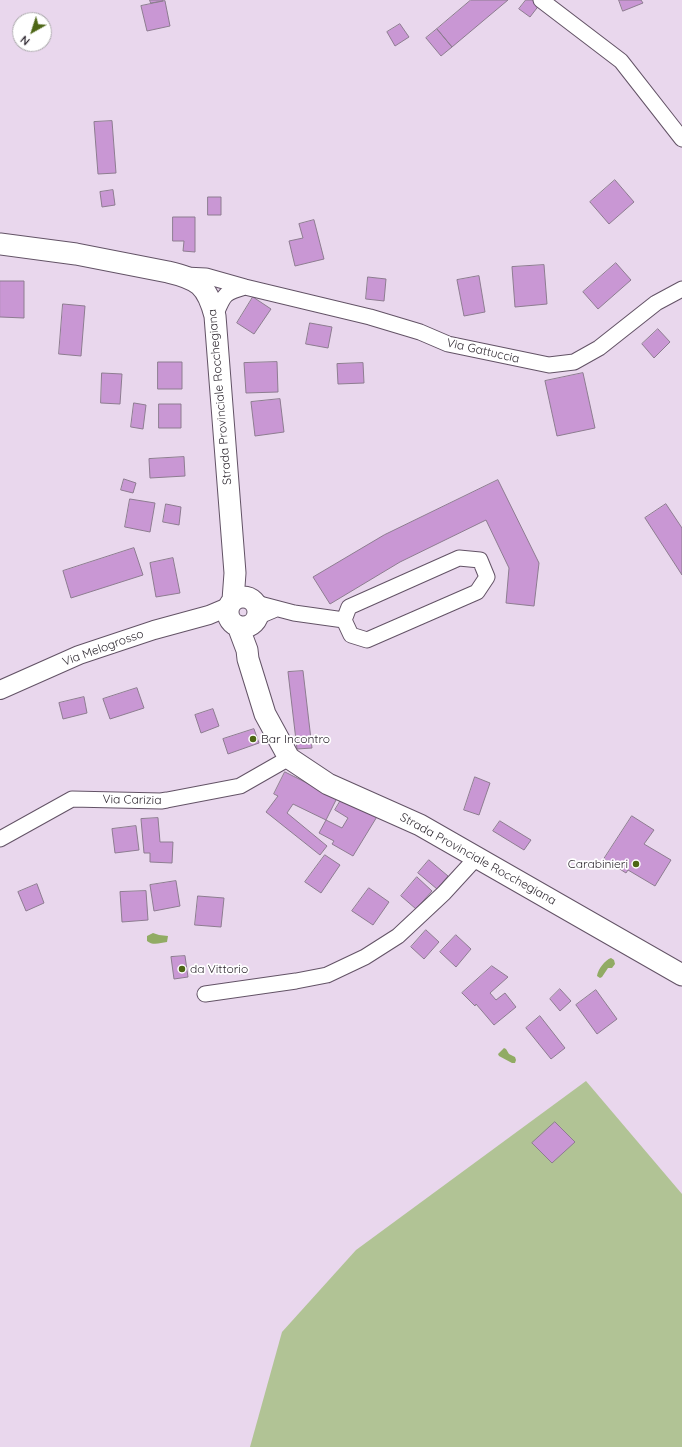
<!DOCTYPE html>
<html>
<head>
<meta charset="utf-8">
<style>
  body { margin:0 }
  #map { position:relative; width:682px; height:1447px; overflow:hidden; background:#e9d7ed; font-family:Quicksand,sans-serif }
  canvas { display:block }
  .north { position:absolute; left:12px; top:12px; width:40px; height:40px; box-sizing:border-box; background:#fff; border:1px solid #aba9ac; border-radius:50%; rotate:219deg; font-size:11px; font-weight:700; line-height:16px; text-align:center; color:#2e2830 }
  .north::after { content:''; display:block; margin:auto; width:14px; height:18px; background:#4d6616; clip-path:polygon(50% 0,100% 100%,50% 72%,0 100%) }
</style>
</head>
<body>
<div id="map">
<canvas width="682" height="1447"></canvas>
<div class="north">N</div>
</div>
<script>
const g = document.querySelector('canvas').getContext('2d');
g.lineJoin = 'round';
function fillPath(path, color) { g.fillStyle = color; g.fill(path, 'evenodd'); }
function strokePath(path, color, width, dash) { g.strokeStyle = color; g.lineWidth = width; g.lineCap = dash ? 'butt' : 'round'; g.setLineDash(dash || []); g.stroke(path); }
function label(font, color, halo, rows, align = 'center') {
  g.font = font + ' Quicksand,sans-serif'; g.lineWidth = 3.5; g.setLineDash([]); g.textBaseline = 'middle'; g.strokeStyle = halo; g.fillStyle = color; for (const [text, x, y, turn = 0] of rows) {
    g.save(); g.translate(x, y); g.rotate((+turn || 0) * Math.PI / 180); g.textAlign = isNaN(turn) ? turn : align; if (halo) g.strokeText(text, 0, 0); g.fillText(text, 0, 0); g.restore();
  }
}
const green = new Path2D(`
  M 586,1081 L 682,1194 L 682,1447 L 250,1447 L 282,1332 L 356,1250 Z`);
const water = new Path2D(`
  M 153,933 L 159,935 L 168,936 L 167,942 C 160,943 153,946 147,941 L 147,936 Z
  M 611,958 L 614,960 L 615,964 L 612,968 L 608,968 L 602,977 L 600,978 L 597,976 C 598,969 605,960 611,958 Z
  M 504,1048 L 506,1049 L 509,1054 L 515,1057 L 516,1060 L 515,1063 L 512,1063 L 499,1056 L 498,1054 Z`);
const building = new Path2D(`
  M 150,0 L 163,0 L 163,1 L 151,3 Z
  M 471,0 L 508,0 L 452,47 L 437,29 Z
  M 526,0 L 534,0 L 540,4 L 530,17 L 519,9 Z
  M 619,0 L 641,0 L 643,3 L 623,11 Z
  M 165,1 L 170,26 L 147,31 L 141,6 Z
  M 400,24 L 409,37 L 395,46 L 387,32 Z
  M 437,29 L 452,47 L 441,56 L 426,38 Z
  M 112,121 L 116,173 L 98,174 L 94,122 Z
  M 615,180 L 634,202 L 609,224 L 590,202 Z
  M 113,190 L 115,205 L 102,207 L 100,192 Z
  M 208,197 L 221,197 L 221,215 L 208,215 Z
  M 173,217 L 195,217 L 195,252 L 183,251 L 184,241 L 173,241 Z
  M 314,220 L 324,259 L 295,266 L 289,241 L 303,238 L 299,224 Z
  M 616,263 L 631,280 L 598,309 L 583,292 Z
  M 544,265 L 547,304 L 515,307 L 512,267 Z
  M 479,276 L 485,312 L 464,316 L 457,280 Z
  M 368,277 L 386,279 L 384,301 L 366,299 Z
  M 0,281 L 24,281 L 24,318 L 0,317 Z
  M 253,297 L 271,309 L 254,334 L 237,323 Z
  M 63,304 L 85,306 L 81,356 L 59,354 Z
  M 310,323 L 332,327 L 328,348 L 306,344 Z
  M 658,329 L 670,342 L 654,358 L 642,344 Z
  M 158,362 L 182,362 L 182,389 L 158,389 Z
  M 277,362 L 278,392 L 246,393 L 244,363 Z
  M 363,363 L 364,383 L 338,384 L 337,364 Z
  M 102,373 L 122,374 L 120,404 L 101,403 Z
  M 583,373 L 595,428 L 557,436 L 545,381 Z
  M 280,399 L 284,432 L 255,436 L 251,402 Z
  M 134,403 L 146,405 L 143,429 L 131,427 Z
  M 159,404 L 181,404 L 181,428 L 159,428 Z
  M 184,457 L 185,476 L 150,478 L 149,459 Z
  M 124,479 L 136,483 L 133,493 L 121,490 Z
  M 498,480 L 539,563 L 534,606 L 506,603 L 509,568 L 486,520 L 400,562 L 330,604 L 313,577 L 384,535 Z
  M 130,499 L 155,503 L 150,532 L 125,527 Z
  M 166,504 L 181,507 L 179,525 L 163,522 Z
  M 666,504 L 682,528 L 682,575 L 645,518 Z
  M 134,548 L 143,575 L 71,598 L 63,571 Z
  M 173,558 L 180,593 L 156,597 L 150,563 Z
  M 303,671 L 312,748 L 297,749 L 288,672 Z
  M 137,688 L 144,708 L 110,719 L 103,699 Z
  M 84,697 L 87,713 L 63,719 L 59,703 Z
  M 213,709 L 219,726 L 201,733 L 195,715 Z
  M 254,729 L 259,743 L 228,754 L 223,739 Z
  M 285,772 L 337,798 L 326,820 L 293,804 L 287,813 L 327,846 L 320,855 L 266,812 L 278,796 L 274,794 Z
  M 475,777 L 490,783 L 479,815 L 464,810 Z
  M 344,795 L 378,815 L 353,856 L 332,844 L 334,841 L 319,833 L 326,820 L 342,828 L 348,818 L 335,810 Z
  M 632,816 L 654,830 L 644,844 L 671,860 L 655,886 L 628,870 L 626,873 L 604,859 Z
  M 158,818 L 160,842 L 173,842 L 172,863 L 150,862 L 150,853 L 144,853 L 141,819 Z
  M 500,821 L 531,840 L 524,850 L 493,831 Z
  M 136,826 L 139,850 L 115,853 L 112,829 Z
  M 325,855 L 340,865 L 321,893 L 305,882 Z
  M 429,860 L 448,876 L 437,889 L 418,873 Z
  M 417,877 L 432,891 L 416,909 L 401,896 Z
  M 176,881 L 180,906 L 154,911 L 150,885 Z
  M 37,884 L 44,903 L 26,911 L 18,892 Z
  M 369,888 L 389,902 L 373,925 L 352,911 Z
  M 146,891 L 148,920 L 122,922 L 120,892 Z
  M 198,896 L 224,898 L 221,927 L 195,925 Z
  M 426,930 L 439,942 L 424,959 L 411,947 Z
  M 456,935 L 471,949 L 456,967 L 440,952 Z
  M 185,956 L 188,977 L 174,979 L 171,957 Z
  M 492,966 L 508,977 L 490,993 L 496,1000 L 505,993 L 516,1007 L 494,1025 L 476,1004 L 475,1006 L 462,993 Z
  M 560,989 L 571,1001 L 560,1011 L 550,999 Z
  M 596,990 L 617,1019 L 597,1034 L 576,1005 Z
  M 540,1016 L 565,1048 L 551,1059 L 526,1028 Z
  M 555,1122 L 575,1142 L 552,1163 L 532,1143 Z`);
const minor = new Path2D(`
  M 541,0 L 621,61 L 682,139
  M 185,275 L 206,276 L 245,287 L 370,317 L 420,332 L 448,344 L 549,365 L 574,362 L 599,348 L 656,303 L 682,289
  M 215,316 C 224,295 223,293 245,287
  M 459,558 L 480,560 L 487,577 L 477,592 L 367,640 L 351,635 L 344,620 L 349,607 Z
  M 256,603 L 294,613 L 344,620
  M 257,617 L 276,609
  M 0,839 L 72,799 L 161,801 L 167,800 L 240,786 L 289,758
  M 205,994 L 296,981 L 327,975 L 365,957 L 398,936 L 444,893 L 477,857`);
const tertiary = new Path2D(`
  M 0,690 L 79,655 L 154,630 L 209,615 L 228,607`);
const secondary = new Path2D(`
  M 0,244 L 76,254 L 168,272 C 198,279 207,285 215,316 L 235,573 L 233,600
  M228 612a15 15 0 1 1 30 0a15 15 0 1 1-30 0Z
  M 238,626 L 247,650 L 248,659 L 265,714 L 289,758 L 328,784 L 420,825 L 682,975`);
const markers = [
  [253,739,4,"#4d6616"],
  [636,864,4,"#4d6616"],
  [182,969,4,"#4d6616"]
];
const streetNames = [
  ["Via Gattuccia",483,351,13],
  ["Strada Provinciale Rocchegiana",220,397,-95],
  ["Via Melogrosso",103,648,-20],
  ["Via Carizia",132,800,1],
  ["Strada Provinciale Rocchegiana",478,859,29]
];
const poiNames = [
  ["Bar Incontro",261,739],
  ["Carabinieri",628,864,"right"],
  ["da Vittorio",190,969]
];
fillPath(green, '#b1c395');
fillPath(water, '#91ab64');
fillPath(building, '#c997d4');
strokePath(building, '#8d7c90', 1);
strokePath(minor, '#635366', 17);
strokePath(tertiary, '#635366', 20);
strokePath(secondary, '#635366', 23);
strokePath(minor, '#fff', 15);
strokePath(tertiary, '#fff', 18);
strokePath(secondary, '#fff', 21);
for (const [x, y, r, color] of markers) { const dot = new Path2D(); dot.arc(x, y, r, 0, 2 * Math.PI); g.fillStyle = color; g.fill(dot); strokePath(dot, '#fff', 1.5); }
label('12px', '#2e2830', '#fff', streetNames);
label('12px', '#2e2830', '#fff', poiNames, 'left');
</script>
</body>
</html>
